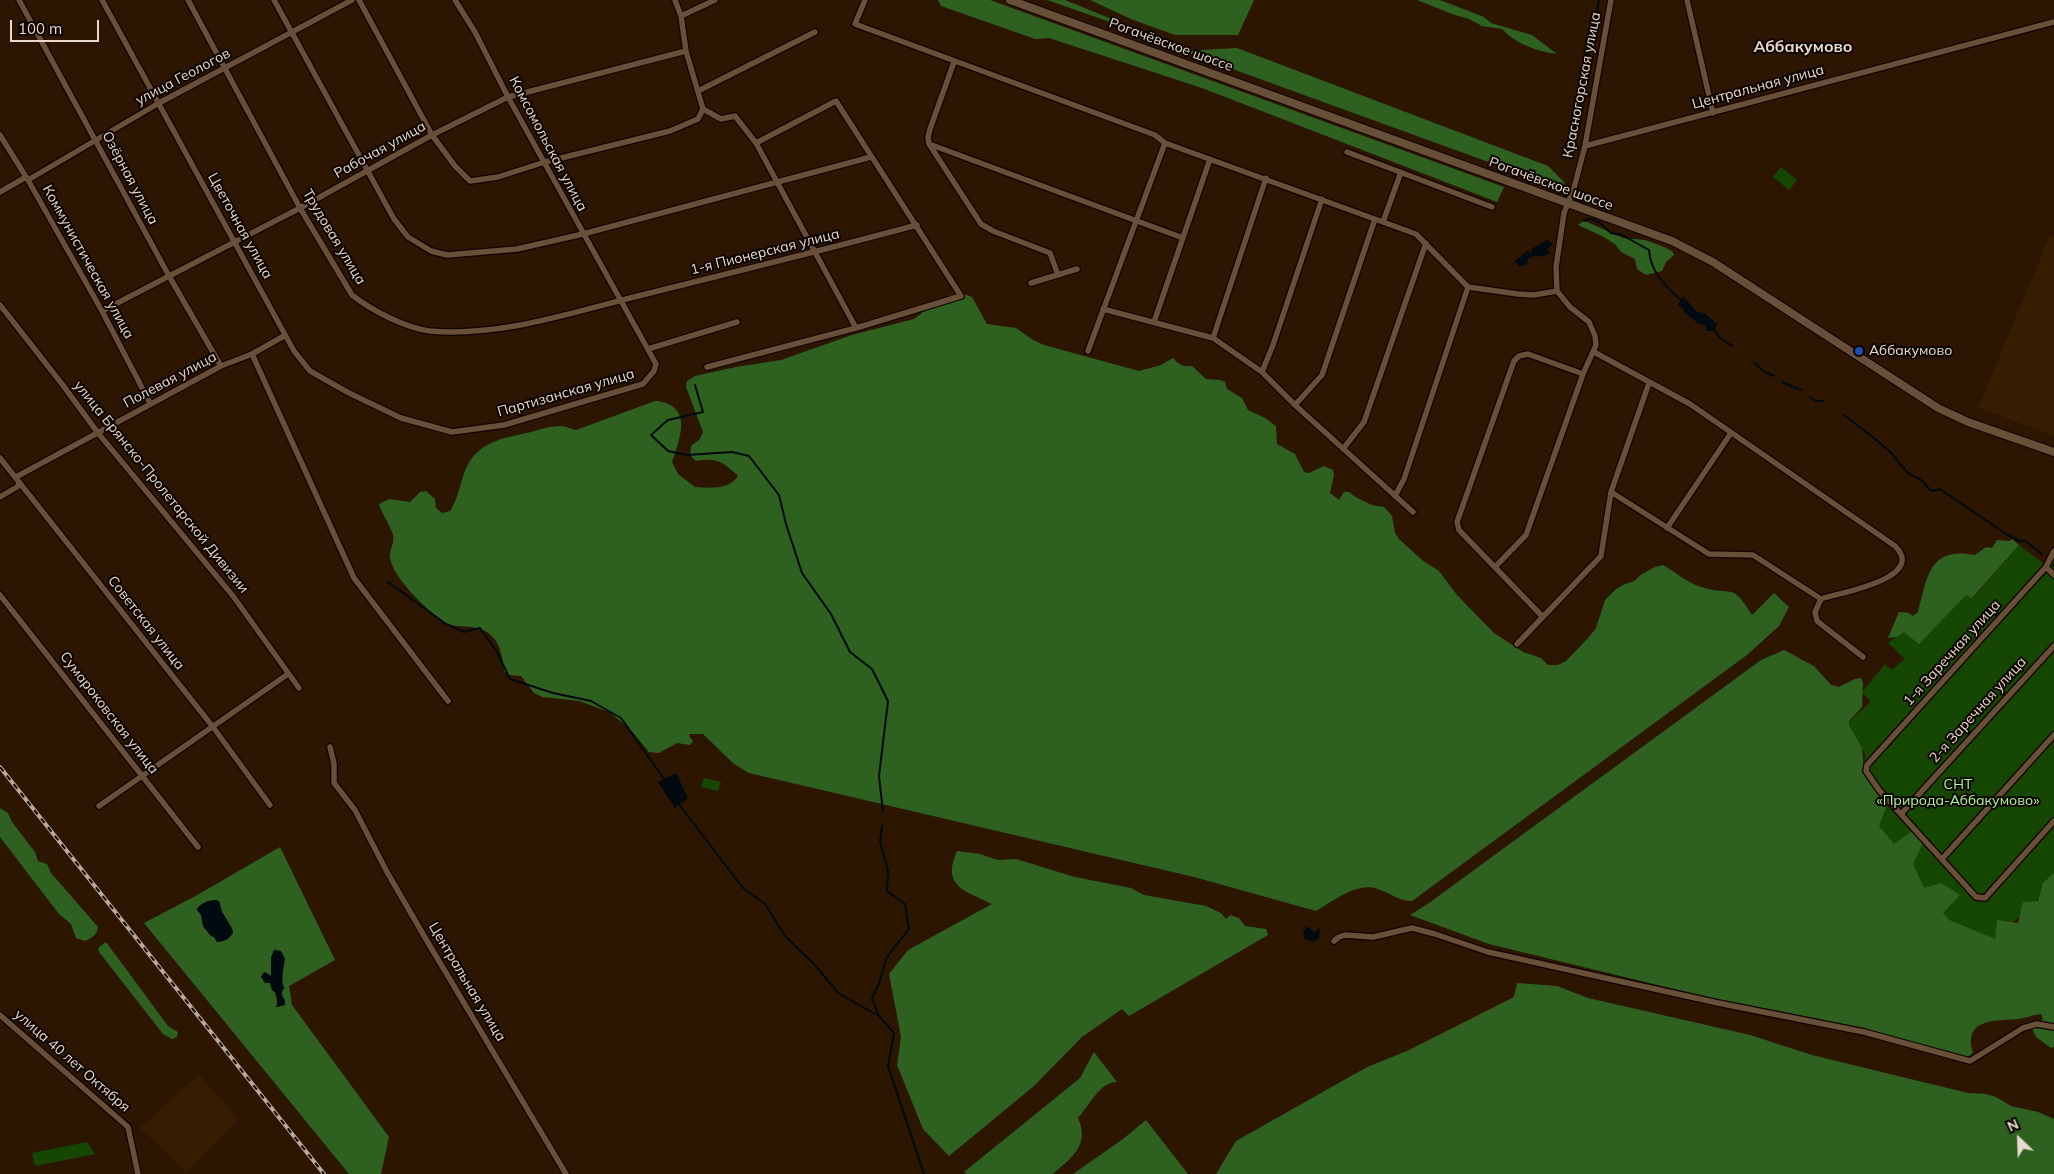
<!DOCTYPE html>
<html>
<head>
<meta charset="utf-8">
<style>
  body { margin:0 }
  #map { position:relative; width:2054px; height:1174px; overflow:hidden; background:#2c1601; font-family:Mulish,sans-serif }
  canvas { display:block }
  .north { position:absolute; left:1994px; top:1114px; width:50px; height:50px; -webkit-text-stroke:4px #0d0501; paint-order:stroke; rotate:336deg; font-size:14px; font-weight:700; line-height:20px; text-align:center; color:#e8d9cc }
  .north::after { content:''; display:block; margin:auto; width:18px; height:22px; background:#e8d9cc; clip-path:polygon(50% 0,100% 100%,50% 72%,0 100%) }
  .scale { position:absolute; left:10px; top:20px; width:89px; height:22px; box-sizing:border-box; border:2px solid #e8d9cc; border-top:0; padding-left:6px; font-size:15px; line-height:18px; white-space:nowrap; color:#e8d9cc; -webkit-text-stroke:4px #0d0501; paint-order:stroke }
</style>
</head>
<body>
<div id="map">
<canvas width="2054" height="1174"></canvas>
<div class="north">N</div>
<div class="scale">100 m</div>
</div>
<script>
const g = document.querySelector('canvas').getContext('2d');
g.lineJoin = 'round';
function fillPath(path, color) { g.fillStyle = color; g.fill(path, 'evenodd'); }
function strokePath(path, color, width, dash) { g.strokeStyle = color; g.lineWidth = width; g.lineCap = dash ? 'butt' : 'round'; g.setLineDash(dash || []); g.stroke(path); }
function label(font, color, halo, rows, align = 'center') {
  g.font = font + ' Mulish,sans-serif'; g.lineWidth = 4; g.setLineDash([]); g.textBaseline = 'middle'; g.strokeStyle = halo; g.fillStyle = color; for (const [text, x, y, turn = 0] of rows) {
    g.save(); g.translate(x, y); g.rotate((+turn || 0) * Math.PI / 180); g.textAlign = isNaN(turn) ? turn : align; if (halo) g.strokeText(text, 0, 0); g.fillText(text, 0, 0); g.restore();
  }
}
const built = new Path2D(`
  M 2050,235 L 2054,236 L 2054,436 L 1978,408 Z
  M 199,1074 L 238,1119 L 187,1172 L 140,1128 Z`);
const green = new Path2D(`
  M 1781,167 L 1797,180 L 1789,190 L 1773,177 Z
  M 2019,545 L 2044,564 L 2054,553 L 2054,884 L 1978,955 L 1839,807 L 1863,784 L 1865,754 L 1847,723 L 1871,702 L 1862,692 L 1885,664 L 1892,670 L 1905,659 L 1888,643 L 1904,631 L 1919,643 L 1966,594 L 1973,598 Z
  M 704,778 L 721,782 L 718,791 L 701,787 Z
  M 87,1142 L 95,1154 L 35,1166 L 32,1153 Z`);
const forest = new Path2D(`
  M 938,0 L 990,0 L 1504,187 L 1497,202 L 1202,88 L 1049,38 L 1035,39 L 941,6 Z
  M 1047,0 L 1065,0 L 1173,44 Z
  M 1090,0 L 1254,0 L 1238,35 L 1175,35 L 1131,19 Z
  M 1417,0 L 1440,0 L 1484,17 L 1491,23 L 1532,35 L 1557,54 C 1536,51 1516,44 1502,29 L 1482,26 L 1469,19 L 1452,14 Z
  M 1237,48 L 1548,166 L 1565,183 L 1560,188 L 1183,51 Z
  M 1582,222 L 1587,222 L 1623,238 L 1645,240 L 1664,247 L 1672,251 L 1674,255 L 1666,262 L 1662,271 L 1646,275 L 1637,269 L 1635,259 L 1621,252 L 1615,244 L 1602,236 L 1578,225 Z
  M 959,292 L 972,297 L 987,324 L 1016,328 L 1033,340 L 1044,345 L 1139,371 L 1161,365 L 1173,358 C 1179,365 1183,367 1192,366 L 1206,379 L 1220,380 L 1225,382 L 1227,389 L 1242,398 L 1248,410 L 1265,418 L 1276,426 L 1277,444 L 1295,454 L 1304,472 L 1309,473 L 1324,466 L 1333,470 L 1334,475 L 1330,493 L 1339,500 L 1344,492 L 1349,492 L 1357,498 L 1372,505 L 1384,507 L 1392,516 L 1395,533 L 1399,539 L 1422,560 L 1439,571 L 1457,595 L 1494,633 L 1523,652 L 1541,658 L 1548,665 L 1558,665 L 1566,661 L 1589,637 L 1596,628 L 1605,600 L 1615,590 L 1623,585 L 1634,581 L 1642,574 L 1655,567 L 1663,565 C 1675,572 1688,583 1701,587 C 1734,597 1731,581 1752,615 L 1774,593 L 1789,607 L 1779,626 L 1747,655 L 1412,901 C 1399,901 1390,893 1378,889 C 1358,881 1333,901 1316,911 L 1194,877 L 749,773 L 734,764 L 703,734 L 690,734 L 689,736 L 693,741 L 690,745 L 677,743 L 659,753 L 649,752 L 628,727 L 609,712 L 579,701 L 542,697 L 534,693 L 521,676 L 509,675 L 504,671 C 502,649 497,630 471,627 C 459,625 450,628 439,619 C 424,606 392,577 390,557 C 389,550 395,543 393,535 C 390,524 382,515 379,504 L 389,499 L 410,502 L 420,492 L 426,491 L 435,499 L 436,508 L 442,513 L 450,511 C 461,495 460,474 472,458 C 487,439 510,437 531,432 C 541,429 550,426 561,426 C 566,426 571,429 576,430 L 655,401 C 693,404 681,437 672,462 L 678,474 L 695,487 C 710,488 729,490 738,476 C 724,462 716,457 696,461 L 690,455 L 691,446 L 700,439 L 703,432 L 686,387 L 687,381 L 695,376 L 736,367 L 781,360 L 852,335 L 914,319 L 923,312 L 935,307 L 949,295 Z
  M 2012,539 L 2019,545 L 1972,598 L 1966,595 L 1919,644 L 1904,632 L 1897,637 L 1888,638 L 1899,612 L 1909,613 L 1913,616 L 1918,612 C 1927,577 1929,546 1975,555 L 1986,547 L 1992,548 L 1997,540 L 2010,541 Z
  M 1784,650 L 1814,666 L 1831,685 L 1839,687 L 1855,679 L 1861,678 L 1863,683 L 1862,707 L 1849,721 L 1849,725 L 1862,748 L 1864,771 L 1888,803 L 1879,826 L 1894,844 L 1912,831 L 1923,843 L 1913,864 L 1924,888 L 1941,883 L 1960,895 L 1943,913 L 1949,920 L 1995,939 L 1997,920 L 2018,923 L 2023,902 L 2038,901 L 2043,883 L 2054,873 L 2054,1047 L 2051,1048 L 2036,1037 L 2032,1029 L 2043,1019 L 2041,1014 C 2033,1015 2025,1018 2018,1019 C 1995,1021 1963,1018 1973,1053 L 1965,1059 L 1867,1029 L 1719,1000 L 1489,944 L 1410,915 L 1429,903 L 1761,660 Z
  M 0,808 L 8,813 L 12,822 L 35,852 L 38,861 L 47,864 L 51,873 L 98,927 C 97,935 92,938 85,941 L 76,938 L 71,924 L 59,914 L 0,837 Z
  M 280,847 L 335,960 L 289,986 L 292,1005 L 389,1137 L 381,1174 L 349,1174 L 144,923 L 199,894 ZM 215,900 L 219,901 L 221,910 L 232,928 L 233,933 C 229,939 223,942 217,942 L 214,936 L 211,936 L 203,926 L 201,915 L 197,908 L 208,901 ZM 274,950 L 280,951 L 285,959 C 281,976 282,989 283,1005 L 278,1007 L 275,992 L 272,990 L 270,983 L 261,977 L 264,972 L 271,976 L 271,958 Z
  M 957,851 L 980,854 L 998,860 L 1016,859 L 1075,877 L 1131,888 L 1144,895 L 1206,906 L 1221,913 L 1226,919 L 1230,915 L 1239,918 L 1245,926 L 1266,929 L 1268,935 L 1129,1016 L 1122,1009 L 1082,1037 L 1034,1086 L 949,1156 L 923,1129 L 897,1065 L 901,1037 L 889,974 L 908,950 L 992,904 C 966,891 941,887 957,851 Z
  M 106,942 L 168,1026 L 178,1032 L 177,1037 L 172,1039 L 163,1034 L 99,952 L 98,948 Z
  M 1517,983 L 1557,986 L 1588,998 L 1750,1035 L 1812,1055 L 1968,1093 L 1986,1094 L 1996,1097 L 2011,1106 L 2038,1112 L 2054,1119 L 2054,1174 L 1216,1174 L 1236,1141 L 1367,1067 L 1407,1051 L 1514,997 Z
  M 1094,1052 L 1117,1082 C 1099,1082 1090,1105 1078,1118 C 1090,1145 1072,1157 1053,1174 L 966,1174 L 964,1172 L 1080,1078 Z
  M 1146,1120 L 1188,1174 L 1073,1174 L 1123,1139 Z`);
const water = new Path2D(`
  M 1547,240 L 1553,244 L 1547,250 L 1551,253 L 1540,257 L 1536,255 L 1528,259 L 1527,264 L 1519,267 L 1515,261 L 1527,251 L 1532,253 L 1531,249 Z
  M 1683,296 L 1697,312 L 1704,313 L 1717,324 L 1715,331 L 1707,331 L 1705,325 L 1699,324 L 1684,312 L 1684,309 L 1678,305 Z
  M 676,773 L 688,798 L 675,808 L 658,782 Z
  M 215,900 L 219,901 L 222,912 L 233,931 C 231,938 224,942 217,942 L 214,937 L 211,936 L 203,926 L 201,915 L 197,910 C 199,903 209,901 215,900 Z
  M 1306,926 L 1315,932 L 1320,927 L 1319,938 L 1314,942 L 1305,939 L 1303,933 Z
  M 274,950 L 281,951 L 285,959 C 283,968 280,982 285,989 L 283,989 L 281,995 L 285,1000 L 285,1005 L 276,1007 L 278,998 L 275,992 L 272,990 L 270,983 L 265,983 L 261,977 L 265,972 L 271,976 L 271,958 Z`);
const stream = new Path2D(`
  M 1570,150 L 1569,136 L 1575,128 L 1579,114 L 1580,90 L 1585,77 L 1586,56 L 1592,43 L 1599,0
  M 1584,220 L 1591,219 L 1599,222 L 1611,233 L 1622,235 L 1649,250 C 1650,271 1665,286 1682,301
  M 1713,329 L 1720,338 L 1732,346
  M 1754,363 L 1765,372 L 1774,376
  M 1782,382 L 1801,390
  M 695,385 L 703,412 L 668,420 L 651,435 L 668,451 L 687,455 L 732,452 L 749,456 L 779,495 L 786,524 L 802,573 L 831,614 L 850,652 L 872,669 L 888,701 L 879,776 L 883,812
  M 1810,397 L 1816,401 L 1823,401
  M 1844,415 L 1879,442 L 1891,453 L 1908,473 L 1921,480 L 1931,491 L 1940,489 L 2006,534 L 2019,541 L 2025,541 L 2042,554
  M 2053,565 L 2054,566
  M 388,582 L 446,624 L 464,632 L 480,628 L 497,652 L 510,679 L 553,693 L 591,701 L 621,718 L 664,779
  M 678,803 L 743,888 L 765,904 L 786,937 L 815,965 L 838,993 L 879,1016 L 894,1033 L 888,1066 L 924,1174
  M 878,1014 L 872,998 L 879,983 L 887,957 L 909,929 L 905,904 L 887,891 L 888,871 L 880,841 L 882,826`);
const street = new Path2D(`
  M 19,0 L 169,276 L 221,366
  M 102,0 L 294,351 L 310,371 L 349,393 L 401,418 L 452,432 L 504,425 L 643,384 L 654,371 L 656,364 L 508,97 L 475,32 L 455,0
  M 188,0 L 300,208 L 352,295 C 371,310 405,328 430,331 C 501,337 570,313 638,296 C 731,273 824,250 917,225
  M 274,0 L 394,219 L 408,237 L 431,251 L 447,255 L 517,249 L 583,234 L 871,157
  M 359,0 L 432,135 L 455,166 L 470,181 L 498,177 L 545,162 L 670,131 L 698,119 L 703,109 L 686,51 L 681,16 L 675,0
  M 865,0 L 855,24 L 1155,135 L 1165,143 L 1416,234 L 1468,287 L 1518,294 L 1534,295 L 1557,291
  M 1687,0 L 1713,113
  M 681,16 L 715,0
  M 954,62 L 930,129 L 928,137 L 929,144 L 981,224 L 993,231 L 1050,253 L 1058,275
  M 698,91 L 815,32
  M 703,109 L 721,119 L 735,116 L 756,143 L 856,328
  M 0,135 L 28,180 L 102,311 L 150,403
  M 929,144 L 1183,238
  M 1585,146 C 1741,105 1897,62 2054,22
  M 1347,152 L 1492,207
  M 28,180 L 159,103 L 352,0
  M 0,192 L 26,177
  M 1383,222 L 1401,172
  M 1031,283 L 1077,269
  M 0,305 L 62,384 L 98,433 L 233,596 L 299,688
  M 1103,309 L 1213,338 L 1262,372 L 1295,405 L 1413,512
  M 102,311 L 300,208 L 432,135 L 508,97 L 686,51
  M 1154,322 L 1210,159
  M 1213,338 L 1266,178
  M 648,349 L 737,322
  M 1088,351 L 1165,143
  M 1594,352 L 1690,404 L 1895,546 C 1928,579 1837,593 1821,599 L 1753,555 L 1709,554 L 1611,492
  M 252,354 L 354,578 L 448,701
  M 707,367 L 856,328 L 961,296 L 836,101 L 756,143
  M 1262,372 L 1273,345 L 1322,199
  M 1295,405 L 1322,375 L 1375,219
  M 1343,449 L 1364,422 L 1426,243
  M 0,458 L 213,727 L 270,805
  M 16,477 L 221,366 L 252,354 L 284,336
  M 1395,496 L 1404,479 L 1468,287
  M 0,497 L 17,487 L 20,483
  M 1667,528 L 1731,433
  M 2054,551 L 2046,567 L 1867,765 L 1866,771 L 1879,790 L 1976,897 L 1985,898 L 2054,821
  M 1495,567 L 1526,535 L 1583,374 L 1596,345 L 1595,336 L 1589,322 L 1570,307 L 1557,291 L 1556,267 L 1564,213 L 1574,188 L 1585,146 L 1611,0
  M 2046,567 L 2054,575
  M 0,595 L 198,847
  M 1821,599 L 1815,612 L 1817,621 L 1863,657
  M 1542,616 L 1459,530 L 1457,522 L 1514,361 L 1519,356 L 1528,354 L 1583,374
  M 1517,644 L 1601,556 L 1611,492 L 1649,383
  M 330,747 L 334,764 L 334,783 L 355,810 L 387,872 L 427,941 L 566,1174
  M 99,806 L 288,674
  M 1901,814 L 2054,646
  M 1942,859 L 2054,735
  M 1334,941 L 1339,937 L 1345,935 L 1373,937 L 1412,928 L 1435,934 L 1488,952 L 1718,1003 L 1864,1032 L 1970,1061 L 2023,1028 L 2037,1024 L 2054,1027
  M 0,1015 L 128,1127 L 138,1174`);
const secondary = new Path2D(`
  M 1010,0 L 1672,241 L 1713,262 L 1938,408 L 1968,422 L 2054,452`);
const rail = new Path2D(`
  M 0,767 L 324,1174`);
const markers = [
  [1859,351,5,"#1a4fb4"]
];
const streetNames = [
  ["Рогачёвское шоссе",1171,45,20],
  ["улица Геологов",183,77,-28],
  ["Красногорская улица",1582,85,-79],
  ["Центральная улица",1758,87,-15],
  ["Комсомольская улица",548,144,62],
  ["Рабочая улица",380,150,-29],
  ["Озёрная улица",130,178,62],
  ["Рогачёвское шоссе",1551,184,20],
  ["Цветочная улица",240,226,61],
  ["Трудовая улица",334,237,59],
  ["1-я Пионерская улица",765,252,-14],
  ["Коммунистическая улица",88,262,61],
  ["Полевая улица",170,380,-28],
  ["Партизанская улица",566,393,-16],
  ["улица Брянско-Пролетарской Дивизии",161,487,51],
  ["Советская улица",146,623,52],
  ["1-я Заречная улица",1952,653,-48],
  ["2-я Заречная улица",1978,710,-48],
  ["Сумароковская улица",109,713,52],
  ["Центральная улица",467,982,59],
  ["улица 40 лет Октября",72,1061,41]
];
const poiNames = [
  ["Аббакумово",1869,351]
];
const parkNames = [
  ["СНТ",1958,785],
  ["«Природа-Аббакумово»",1958,801]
];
const quarterNames = [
  ["Аббакумово",1803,47]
];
fillPath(built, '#361c00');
fillPath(green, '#154703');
fillPath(forest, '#2e6120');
fillPath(water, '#010a10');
strokePath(stream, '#010a10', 2);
strokePath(street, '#130200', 8);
strokePath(secondary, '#130200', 10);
strokePath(street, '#684f37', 5.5);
strokePath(secondary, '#684f37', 8);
strokePath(rail, '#baa99a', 4);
strokePath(rail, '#0d0501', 2, [5.5]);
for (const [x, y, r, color] of markers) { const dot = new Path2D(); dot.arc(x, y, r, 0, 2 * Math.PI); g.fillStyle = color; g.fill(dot); strokePath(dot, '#0d0501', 2); }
label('14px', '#e8d9cc', '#0d0501', streetNames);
label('14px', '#e8d9cc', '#0d0501', poiNames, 'left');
label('14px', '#aef79c', '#0d0501', parkNames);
label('bold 16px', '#e8d9cc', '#0d0501', quarterNames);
</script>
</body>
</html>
